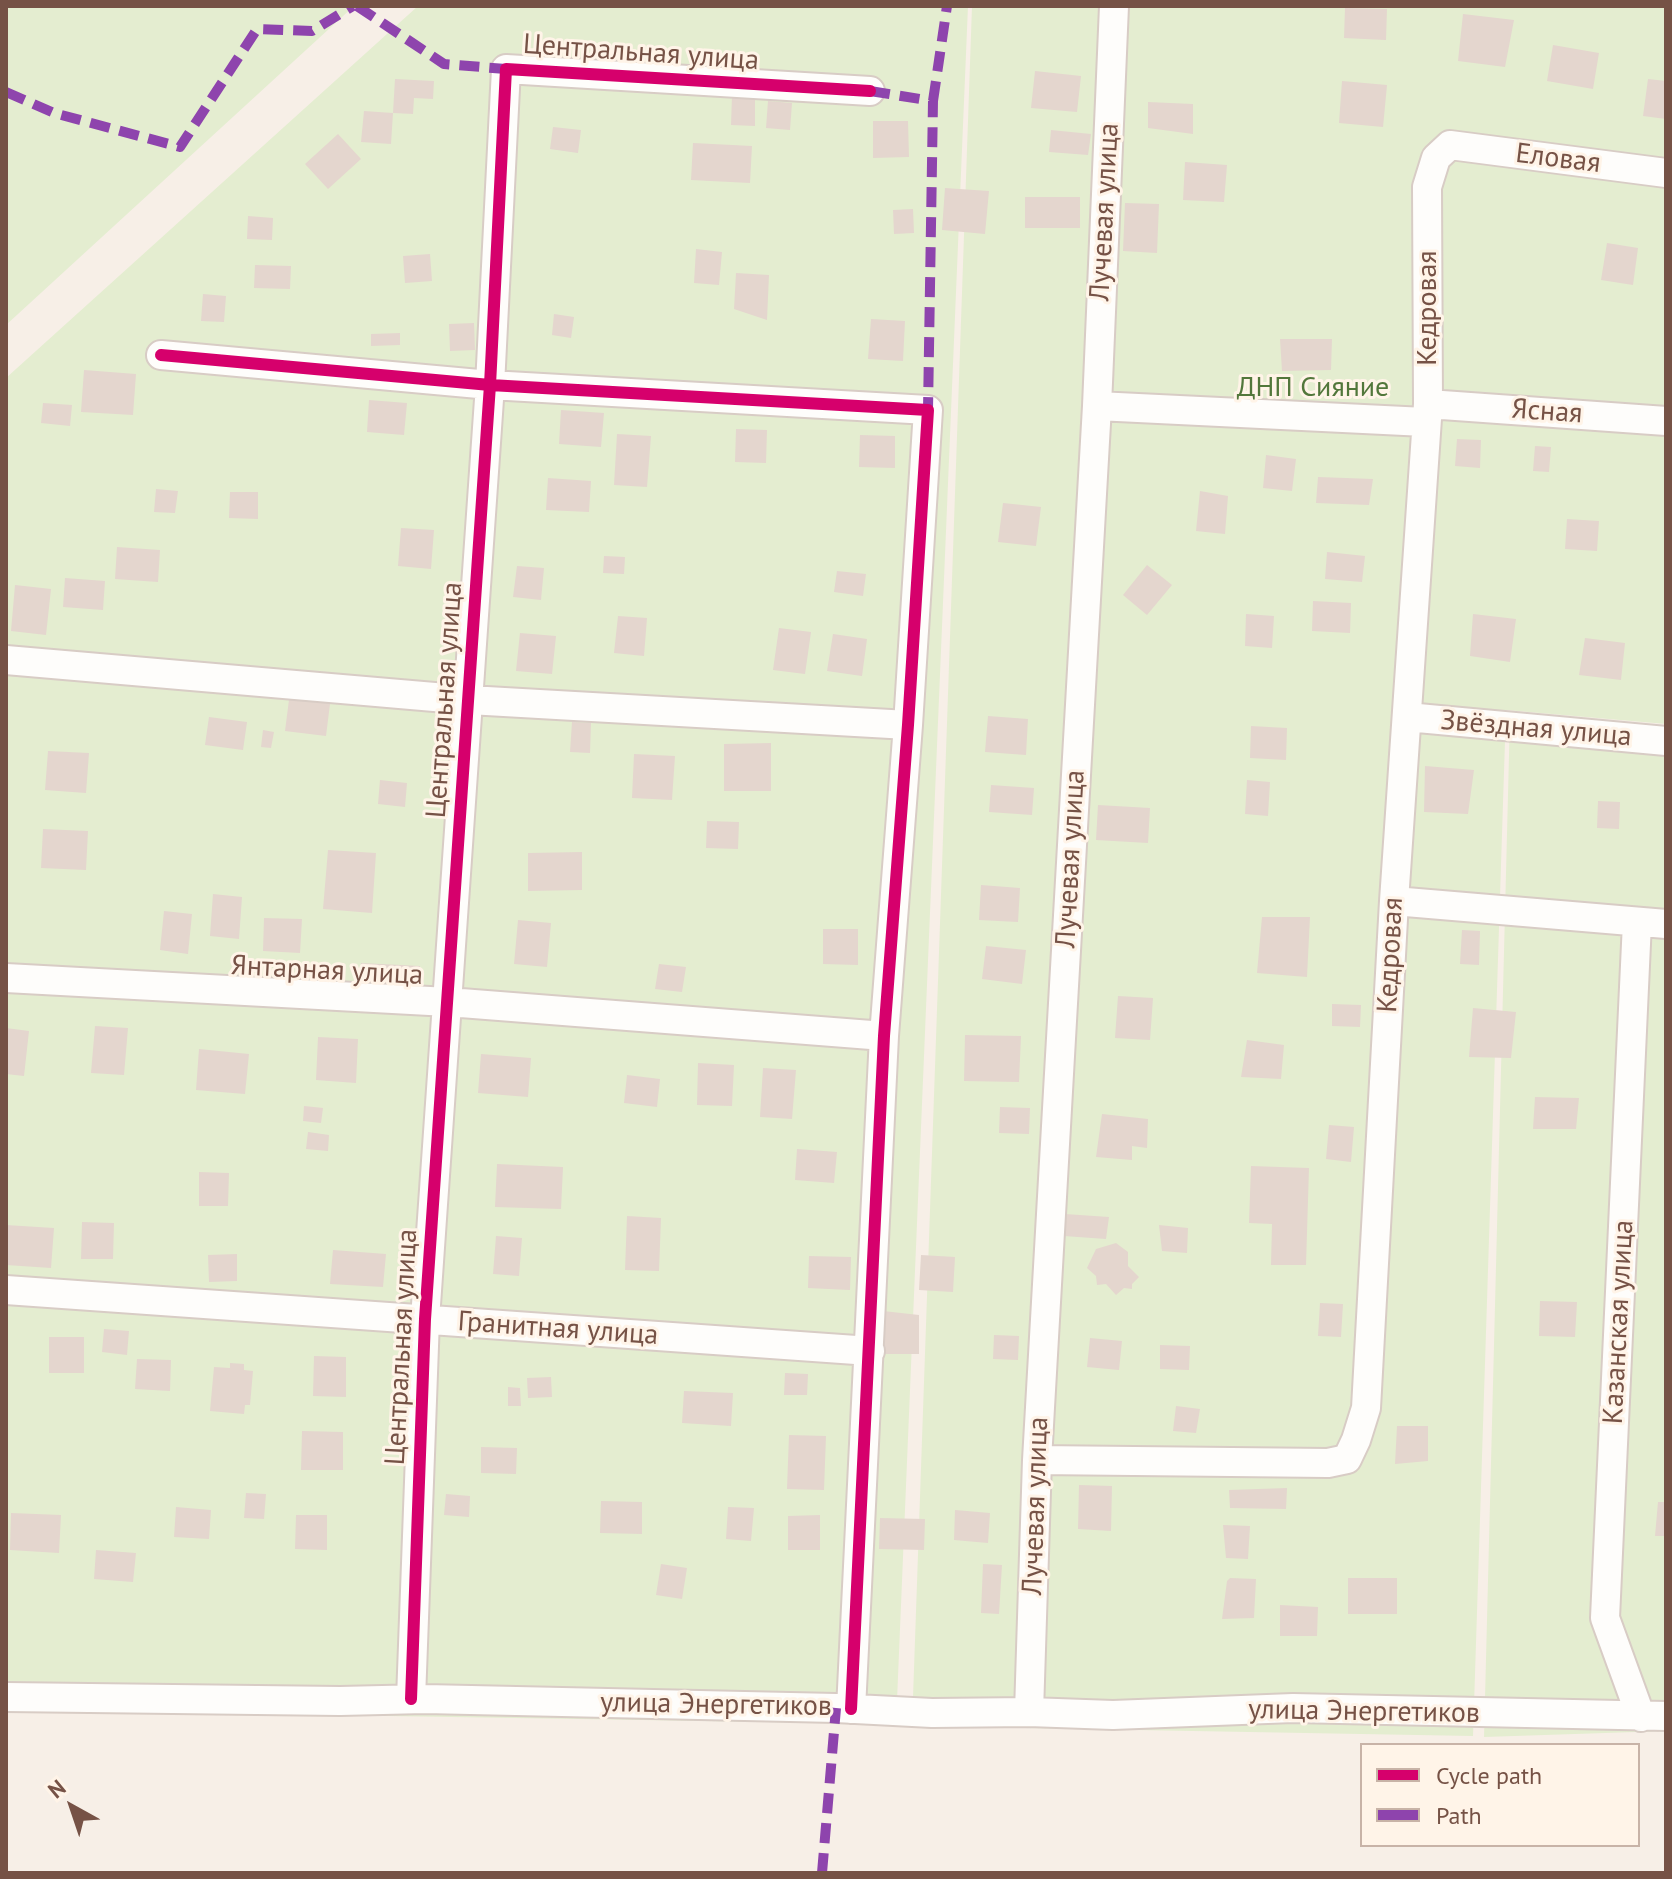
<!DOCTYPE html>
<html>
<head>
<meta charset="utf-8">
<style>
  body { margin:0 }
  #map { position:relative; width:1672px; height:1879px; overflow:hidden; background:#f7efe7; font-family:"PT Sans",sans-serif }
  canvas { display:block }
  .frame { position:absolute; inset:0; border:8px solid #765246; pointer-events:none }
  .legend { position:absolute; left:1360px; top:1743px; width:280px; height:104px; box-sizing:border-box; background:#fff4e8; border:2px solid #c8b3a7; margin:0; padding:10px 14px; list-style:none; font-size:24px; color:#765246 }
  .legend li { display:flex; align-items:center; gap:16px; height:40px }
  .legend b { width:40px; border:2px solid #c8b3a7 }
  .north { position:absolute; left:32px; top:1767px; width:80px; height:80px; -webkit-text-stroke:6px #fff4e8; paint-order:stroke; rotate:320deg; font-size:22px; font-weight:700; line-height:32px; text-align:center; color:#765246 }
  .north::after { content:''; display:block; margin:auto; width:28px; height:36px; background:#765246; clip-path:polygon(50% 0,100% 100%,50% 72%,0 100%) }
</style>
</head>
<body>
<div id="map">
<canvas width="1672" height="1879"></canvas>
<div class="frame"></div>
<ul class="legend">
<li><b style="height:10px;background:#d6006c"></b>Cycle path</li>
<li><b style="height:10px;background:#8e44ad"></b>Path</li>
</ul>
<div class="north">N</div>
</div>
<script>
const g = document.querySelector('canvas').getContext('2d');
g.lineJoin = 'round';
function fillPath(path, color) { g.fillStyle = color; g.fill(path, 'evenodd'); }
function strokePath(path, color, width, dash) { g.strokeStyle = color; g.lineWidth = width; g.lineCap = dash ? 'butt' : 'round'; g.setLineDash(dash || []); g.stroke(path); }
function label(font, color, halo, rows, align = 'center') {
  g.font = font + ' "PT Sans",sans-serif'; g.lineWidth = 6; g.setLineDash([]); g.textBaseline = 'middle'; g.strokeStyle = halo; g.fillStyle = color; for (const [text, x, y, turn = 0] of rows) {
    g.save(); g.translate(x, y); g.rotate((+turn || 0) * Math.PI / 180); g.textAlign = isNaN(turn) ? turn : align; if (halo) g.strokeText(text, 0, 0); g.fillText(text, 0, 0); g.restore();
  }
}
const green = new Path2D(`
  M 6,6 L 354,6 L 6,325 Z
  M 418,6 L 968,6 L 896,1724 L 6,1710 L 6,378 Z
  M 972,6 L 1666,6 L 1666,724 L 1506,710 L 1473,1736 L 912,1726 Z
  M 1510,716 L 1666,729 L 1666,1731 L 1484,1737 Z`);
const building = new Path2D(`
  M 1345,8 L 1387,9 L 1386,40 L 1344,38 Z
  M 1463,14 L 1514,20 L 1505,67 L 1458,61 Z
  M 1553,45 L 1599,53 L 1593,89 L 1547,81 Z
  M 1035,71 L 1081,76 L 1077,112 L 1031,108 Z
  M 395,79 L 434,81 L 433,99 L 414,98 L 413,114 L 393,113 L 391,144 L 361,142 L 364,111 L 393,113 Z
  M 1648,79 L 1666,81 L 1666,119 L 1643,116 Z
  M 1342,81 L 1387,85 L 1383,127 L 1339,123 Z
  M 732,95 L 755,95 L 755,126 L 731,125 Z
  M 768,101 L 792,103 L 790,130 L 766,128 Z
  M 1148,102 L 1193,104 L 1193,134 L 1148,128 Z
  M 873,121 L 908,121 L 909,157 L 873,158 Z
  M 553,127 L 581,130 L 578,153 L 550,149 Z
  M 1051,130 L 1091,134 L 1088,155 L 1049,152 Z
  M 338,134 L 361,159 L 328,189 L 305,164 Z
  M 693,143 L 752,146 L 750,183 L 691,180 Z
  M 1185,162 L 1227,165 L 1224,202 L 1183,200 Z
  M 945,188 L 989,191 L 985,234 L 942,230 Z
  M 1025,197 L 1080,197 L 1080,228 L 1025,228 Z
  M 1125,203 L 1159,204 L 1157,253 L 1123,251 Z
  M 913,209 L 914,233 L 894,234 L 893,210 Z
  M 248,216 L 273,218 L 272,240 L 247,239 Z
  M 1607,243 L 1638,248 L 1633,285 L 1601,280 Z
  M 696,249 L 722,252 L 719,285 L 694,283 Z
  M 430,254 L 432,281 L 405,283 L 403,256 Z
  M 255,265 L 291,266 L 290,289 L 254,288 Z
  M 736,273 L 769,275 L 767,320 L 734,309 Z
  M 203,294 L 226,296 L 224,322 L 201,321 Z
  M 554,314 L 574,317 L 571,338 L 552,335 Z
  M 871,319 L 905,321 L 903,361 L 868,359 Z
  M 474,323 L 475,350 L 450,351 L 449,324 Z
  M 400,333 L 400,345 L 371,346 L 371,334 Z
  M 1280,339 L 1332,339 L 1331,370 L 1282,371 Z
  M 84,370 L 136,374 L 133,415 L 81,412 Z
  M 369,400 L 407,403 L 404,435 L 367,432 Z
  M 43,403 L 72,405 L 70,426 L 41,423 Z
  M 561,410 L 604,413 L 601,447 L 559,444 Z
  M 736,429 L 767,430 L 766,463 L 735,462 Z
  M 617,434 L 651,436 L 647,487 L 614,485 Z
  M 860,435 L 895,436 L 895,468 L 859,467 Z
  M 1457,439 L 1481,440 L 1480,468 L 1455,466 Z
  M 1535,446 L 1551,447 L 1549,472 L 1533,471 Z
  M 1266,455 L 1296,459 L 1292,491 L 1263,488 Z
  M 1318,477 L 1373,479 L 1369,505 L 1316,503 Z
  M 548,478 L 591,481 L 589,512 L 546,510 Z
  M 156,489 L 178,491 L 175,513 L 154,512 Z
  M 1200,491 L 1228,496 L 1225,534 L 1196,531 Z
  M 230,492 L 258,492 L 258,519 L 229,518 Z
  M 1003,503 L 1041,507 L 1036,546 L 998,542 Z
  M 1567,519 L 1599,521 L 1597,551 L 1565,549 Z
  M 401,528 L 434,530 L 431,569 L 398,566 Z
  M 117,547 L 160,550 L 158,582 L 115,579 Z
  M 1327,552 L 1365,556 L 1362,582 L 1325,579 Z
  M 604,556 L 625,557 L 624,574 L 603,573 Z
  M 1147,565 L 1172,585 L 1147,615 L 1123,595 Z
  M 517,566 L 544,568 L 541,600 L 513,597 Z
  M 837,571 L 866,574 L 863,596 L 834,592 Z
  M 65,578 L 105,581 L 103,610 L 63,607 Z
  M 15,585 L 51,589 L 46,635 L 11,631 Z
  M 1313,601 L 1351,603 L 1350,633 L 1312,631 Z
  M 1246,614 L 1274,616 L 1272,648 L 1245,646 Z
  M 1473,614 L 1516,619 L 1510,662 L 1470,656 Z
  M 618,616 L 647,618 L 644,656 L 614,653 Z
  M 779,628 L 811,632 L 805,674 L 773,670 Z
  M 520,633 L 556,636 L 552,674 L 516,671 Z
  M 833,634 L 867,639 L 862,676 L 827,671 Z
  M 1585,638 L 1625,643 L 1621,680 L 1579,675 Z
  M 290,692 L 331,696 L 326,736 L 285,731 Z
  M 988,716 L 1028,719 L 1026,755 L 985,752 Z
  M 209,717 L 247,722 L 243,750 L 205,745 Z
  M 572,722 L 591,723 L 590,753 L 570,752 Z
  M 1251,726 L 1287,728 L 1286,760 L 1250,758 Z
  M 263,730 L 274,732 L 271,748 L 261,747 Z
  M 771,743 L 771,791 L 724,791 L 724,744 Z
  M 48,751 L 89,753 L 86,793 L 45,790 Z
  M 634,754 L 675,756 L 672,800 L 632,798 Z
  M 1425,766 L 1474,770 L 1468,814 L 1424,812 Z
  M 380,780 L 407,783 L 405,807 L 378,804 Z
  M 1247,780 L 1270,782 L 1268,816 L 1245,814 Z
  M 991,785 L 1034,788 L 1032,815 L 989,812 Z
  M 1598,801 L 1620,802 L 1619,829 L 1597,828 Z
  M 1098,805 L 1150,808 L 1148,843 L 1096,840 Z
  M 707,821 L 739,822 L 738,849 L 706,848 Z
  M 43,829 L 88,831 L 86,870 L 41,868 Z
  M 328,850 L 376,853 L 372,913 L 323,909 Z
  M 582,852 L 582,890 L 528,891 L 528,853 Z
  M 981,885 L 1020,888 L 1018,922 L 979,920 Z
  M 213,894 L 242,897 L 239,939 L 210,936 Z
  M 164,911 L 192,914 L 188,954 L 160,950 Z
  M 1262,917 L 1310,917 L 1307,977 L 1257,973 Z
  M 264,918 L 302,919 L 300,953 L 263,951 Z
  M 518,920 L 551,923 L 547,967 L 514,964 Z
  M 823,929 L 858,929 L 858,965 L 823,964 Z
  M 1462,930 L 1480,931 L 1479,965 L 1460,964 Z
  M 986,946 L 1026,950 L 1022,984 L 982,979 Z
  M 361,963 L 420,966 L 419,988 L 360,984 Z
  M 659,964 L 686,967 L 682,992 L 655,989 Z
  M 1118,996 L 1153,998 L 1150,1040 L 1115,1038 Z
  M 1332,1004 L 1361,1005 L 1360,1027 L 1332,1026 Z
  M 1473,1008 L 1516,1012 L 1511,1058 L 1469,1057 Z
  M 95,1026 L 128,1028 L 124,1075 L 91,1073 Z
  M 6,1028 L 29,1031 L 24,1076 L 6,1074 Z
  M 965,1035 L 1021,1036 L 1019,1082 L 964,1081 Z
  M 318,1037 L 358,1039 L 356,1083 L 316,1080 Z
  M 1247,1040 L 1284,1045 L 1281,1079 L 1241,1077 Z
  M 199,1049 L 249,1054 L 245,1094 L 196,1090 Z
  M 481,1054 L 531,1058 L 528,1097 L 478,1093 Z
  M 698,1063 L 734,1065 L 732,1106 L 697,1105 Z
  M 763,1068 L 796,1070 L 792,1119 L 760,1117 Z
  M 627,1075 L 660,1079 L 657,1107 L 624,1103 Z
  M 1535,1097 L 1579,1098 L 1576,1129 L 1533,1129 Z
  M 304,1106 L 323,1108 L 321,1123 L 303,1121 Z
  M 1000,1107 L 1030,1108 L 1029,1134 L 999,1133 Z
  M 1102,1114 L 1148,1119 L 1147,1148 L 1132,1146 L 1132,1160 L 1096,1157 Z
  M 1329,1125 L 1354,1127 L 1351,1162 L 1326,1159 Z
  M 308,1132 L 329,1135 L 328,1151 L 306,1149 Z
  M 797,1149 L 837,1152 L 834,1183 L 795,1180 Z
  M 497,1164 L 563,1167 L 561,1209 L 495,1207 Z
  M 1251,1166 L 1309,1168 L 1306,1265 L 1271,1265 L 1272,1224 L 1249,1223 Z
  M 199,1172 L 229,1173 L 228,1206 L 199,1206 Z
  M 1065,1214 L 1109,1217 L 1106,1239 L 1064,1236 Z
  M 627,1216 L 661,1218 L 659,1271 L 625,1270 Z
  M 82,1222 L 114,1223 L 113,1259 L 81,1259 Z
  M 6,1225 L 54,1228 L 51,1268 L 6,1265 Z
  M 1159,1225 L 1188,1228 L 1187,1253 L 1162,1251 Z
  M 496,1236 L 522,1238 L 519,1276 L 493,1274 Z
  M 1116,1243 L 1128,1252 L 1128,1266 L 1139,1277 L 1132,1284 L 1132,1289 L 1124,1288 L 1116,1295 L 1106,1284 L 1097,1285 L 1096,1276 L 1087,1268 L 1096,1249 Z
  M 333,1250 L 386,1254 L 383,1287 L 330,1284 Z
  M 237,1254 L 237,1281 L 209,1282 L 208,1255 Z
  M 921,1255 L 955,1257 L 953,1292 L 919,1290 Z
  M 809,1256 L 851,1257 L 850,1290 L 808,1288 Z
  M 1540,1301 L 1577,1302 L 1575,1337 L 1539,1336 Z
  M 1320,1303 L 1343,1304 L 1341,1337 L 1318,1336 Z
  M 883,1311 L 919,1315 L 919,1354 L 882,1354 Z
  M 104,1329 L 129,1331 L 127,1355 L 102,1352 Z
  M 994,1335 L 1019,1336 L 1018,1360 L 993,1359 Z
  M 49,1337 L 84,1337 L 84,1373 L 49,1373 Z
  M 1090,1338 L 1122,1341 L 1119,1370 L 1087,1367 Z
  M 1160,1345 L 1190,1346 L 1189,1370 L 1160,1369 Z
  M 314,1356 L 346,1357 L 346,1397 L 313,1396 Z
  M 137,1359 L 171,1360 L 170,1391 L 135,1389 Z
  M 230,1363 L 244,1364 L 244,1370 L 253,1371 L 250,1405 L 245,1405 L 244,1414 L 210,1411 L 214,1367 L 230,1368 Z
  M 785,1373 L 808,1374 L 807,1395 L 784,1395 Z
  M 551,1377 L 552,1397 L 528,1398 L 527,1378 Z
  M 508,1387 L 520,1388 L 521,1406 L 508,1406 Z
  M 684,1391 L 733,1393 L 731,1426 L 682,1423 Z
  M 1176,1406 L 1200,1409 L 1196,1433 L 1173,1431 Z
  M 1397,1426 L 1428,1426 L 1428,1461 L 1395,1464 Z
  M 302,1431 L 343,1432 L 343,1470 L 301,1470 Z
  M 789,1435 L 826,1436 L 824,1490 L 787,1489 Z
  M 481,1447 L 517,1448 L 516,1474 L 481,1473 Z
  M 1079,1485 L 1112,1486 L 1111,1531 L 1078,1529 Z
  M 1287,1488 L 1286,1509 L 1230,1508 L 1229,1490 Z
  M 246,1493 L 266,1494 L 264,1519 L 244,1518 Z
  M 446,1494 L 470,1496 L 469,1517 L 444,1515 Z
  M 601,1501 L 642,1502 L 642,1534 L 600,1533 Z
  M 1658,1502 L 1666,1502 L 1666,1536 L 1655,1536 Z
  M 176,1507 L 211,1510 L 209,1539 L 174,1537 Z
  M 728,1507 L 754,1508 L 751,1541 L 726,1539 Z
  M 955,1510 L 990,1513 L 988,1543 L 954,1540 Z
  M 11,1513 L 61,1515 L 59,1553 L 10,1550 Z
  M 296,1515 L 327,1515 L 327,1550 L 295,1549 Z
  M 820,1515 L 820,1550 L 788,1550 L 788,1516 Z
  M 880,1518 L 925,1519 L 924,1550 L 879,1549 Z
  M 1223,1525 L 1250,1526 L 1248,1559 L 1226,1558 Z
  M 96,1550 L 136,1553 L 133,1582 L 94,1579 Z
  M 661,1564 L 687,1568 L 682,1599 L 656,1595 Z
  M 983,1564 L 1002,1565 L 999,1614 L 981,1613 Z
  M 1230,1578 L 1256,1579 L 1254,1618 L 1222,1619 L 1227,1581 Z
  M 1348,1578 L 1397,1578 L 1397,1614 L 1348,1614 Z
  M 1280,1605 L 1318,1607 L 1317,1636 L 1280,1636 Z`);
const minor = new Path2D(`
  M 161,355 L 490,385 L 928,410 L 908,725 L 884,1036 L 851,1709
  M 1428,404 L 1666,421
  M 1097,406 L 1425,422
  M 6,660 L 469,700 L 908,725
  M 1407,717 L 1666,741
  M 1394,901 L 1666,924
  M 1637,922 L 1605,1618 L 1641,1717
  M 6,978 L 448,1002 L 884,1036
  M 6,1290 L 870,1351
  M 1037,1460 L 1328,1463 L 1347,1459 L 1356,1440 L 1366,1408 L 1394,901 L 1428,404 L 1427,187 L 1436,158 L 1450,145 L 1666,173
  M 6,1697 L 340,1701 L 425,1699 L 836,1708 L 932,1713 L 1029,1712 L 1113,1715 L 1293,1708 L 1666,1716
  M 411,1699 L 425,1319 L 490,385 L 506,69 L 870,91
  M 1029,1712 L 1037,1460 L 1097,406 L 1114,6`);
const quiet = new Path2D(`
  M 357,6 L 444,64 L 506,69
  M 870,91 L 933,101 L 928,410
  M 6,92 L 54,113 L 180,147 L 257,29 L 312,31 L 353,6
  M 933,101 L 947,6
  M 822,1873 L 836,1708`);
const cycleway = new Path2D(`
  M 161,355 L 490,385 L 928,410 L 908,725 L 884,1036 L 851,1709
  M 411,1699 L 425,1319 L 490,385 L 506,69 L 870,91`);
const streetNames = [
  ["Центральная улица",641,53,4],
  ["Еловая",1558,159,7],
  ["Лучевая улица",1105,212,-87],
  ["Кедровая",1428,308,-90],
  ["Ясная",1547,412,4],
  ["Центральная улица",445,700,-86],
  ["Звёздная улица",1536,729,5],
  ["Лучевая улица",1071,859,-87],
  ["Кедровая",1391,955,-87],
  ["Янтарная улица",327,971,3],
  ["Казанская улица",1619,1322,-87],
  ["Гранитная улица",558,1329,4],
  ["Центральная улица",402,1347,-87],
  ["Лучевая улица",1036,1506,-88],
  ["улица Энергетиков",716,1705,1],
  ["улица Энергетиков",1364,1712,1]
];
const parkNames = [
  ["ДНП Сияние",1313,388]
];
fillPath(green, '#e4edd0');
fillPath(building, '#e4d6ce');
strokePath(minor, '#d8ccc5', 32);
strokePath(minor, '#fefdfb', 28);
strokePath(quiet, '#8e44ad', 10, [20, 10]);
strokePath(cycleway, '#d6006c', 12);
label('28px', '#765246', '#fff4e8', streetNames);
label('28px', '#52773b', '#fff4e8', parkNames);
</script>
</body>
</html>
